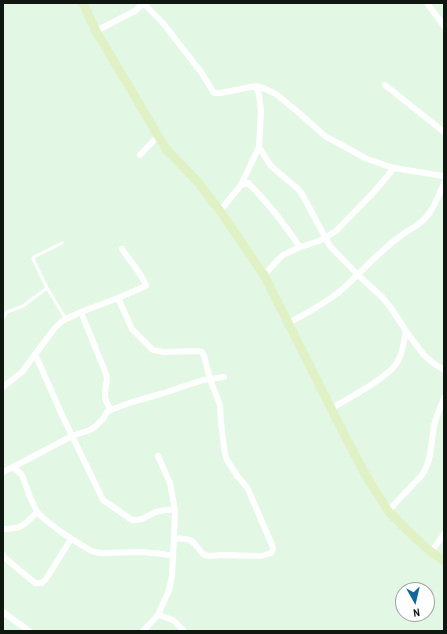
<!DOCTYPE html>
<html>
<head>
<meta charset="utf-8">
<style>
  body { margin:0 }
  #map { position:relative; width:447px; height:634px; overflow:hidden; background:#e3f7e5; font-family:"Archivo Narrow",sans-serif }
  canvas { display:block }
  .frame { position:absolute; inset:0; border:4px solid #101710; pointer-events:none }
  .north { position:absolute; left:395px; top:582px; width:40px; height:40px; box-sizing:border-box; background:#fefefe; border:1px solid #9fa29f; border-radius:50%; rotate:172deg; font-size:11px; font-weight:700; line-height:16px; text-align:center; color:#101710 }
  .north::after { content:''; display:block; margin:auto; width:14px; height:18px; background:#156698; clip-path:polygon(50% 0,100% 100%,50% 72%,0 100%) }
</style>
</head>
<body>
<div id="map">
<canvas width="447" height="634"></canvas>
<div class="frame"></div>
<div class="north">N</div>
</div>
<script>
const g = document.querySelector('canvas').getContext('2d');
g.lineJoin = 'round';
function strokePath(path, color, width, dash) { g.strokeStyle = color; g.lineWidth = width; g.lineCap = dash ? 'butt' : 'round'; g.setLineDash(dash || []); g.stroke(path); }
const lane = new Path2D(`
  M 62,243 L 34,257 L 33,259 L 47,288 L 66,319
  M 3,318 L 7,312 L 23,306 L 47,288`);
const street = new Path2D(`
  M 427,3 L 444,26
  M 144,4 L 163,23 L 180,45 L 201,72 L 214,93 L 221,93 L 256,86 L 263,88 L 276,94 L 299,113 L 325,136 L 367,159 L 394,168 L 444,176
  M 96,31 L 135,11 L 144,3
  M 385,85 L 444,132
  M 259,147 L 271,166 L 297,188 L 302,194 L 318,224 L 330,246 L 358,275 L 382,297 L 391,308 L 406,331 L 423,354 L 433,363 L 444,370
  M 140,155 L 158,136
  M 241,185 L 248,183 C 268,202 284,224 300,247
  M 220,211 L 241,185 L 259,147 L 261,111 L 259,95 L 256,86
  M 264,275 L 278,260 L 283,255 L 300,247 L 319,241 L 336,231 L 373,193 L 394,168
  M 118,298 L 132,329 L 153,350 L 164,352 L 198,351 L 202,352 L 204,356 L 210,379 L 220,405 L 221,423 L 225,454 L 227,460 L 238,477 L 247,487 L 272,545 L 273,549 L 271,553 L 262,556 L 221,555 L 210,556 L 205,555 L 202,553 L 194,543 L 190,540 L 185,539 L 174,538
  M 81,312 L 106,374 C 108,381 105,387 105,394 C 104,400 108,405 111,410
  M 289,323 C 305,314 324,304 339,292 C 359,275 376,254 398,238 C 407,230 420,226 427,216 C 435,207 439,194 444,183
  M 35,354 L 63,417 L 103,500 L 132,520 C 143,521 146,516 156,512 C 162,510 168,509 175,510
  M 3,387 L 22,372 L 54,329 L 61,322 L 66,319 L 81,312 L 118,298 L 146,286 C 145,278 127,257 122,249
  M 332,408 C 347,399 391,376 398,361 C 403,352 404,340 406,331
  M 13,467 L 22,475 L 30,497 L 37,512 L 42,517 L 61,532 L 91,551 L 100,553 L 143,552 L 162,554 L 173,556
  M 3,472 L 13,467 L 72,436 L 90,430 L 96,426 L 103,419 L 107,412 L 111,410 L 132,402 L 164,393 L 203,380 L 224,377
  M 388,511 L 422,475 C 432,460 431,443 434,426 C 436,416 441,407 444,398
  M 3,529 C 22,529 25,525 37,512
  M 431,552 L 444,534
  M 3,555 L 5,558 L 35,583 L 42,583 L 46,579 L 71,539
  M 3,612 L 29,631
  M 158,615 L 173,620 L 184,631
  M 143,631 L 158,615 L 169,590 L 172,576 L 174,538 L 175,510 L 170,483 L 158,456`);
const secondary = new Path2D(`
  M 83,3 L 96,31 L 166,149 L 197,181 L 220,211 L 264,275 L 347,440 L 364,472 L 388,511 L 409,532 L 431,552 L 444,561`);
strokePath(lane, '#fff', 3);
strokePath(street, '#fff', 6);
strokePath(secondary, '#e0f1c6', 9);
</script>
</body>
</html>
